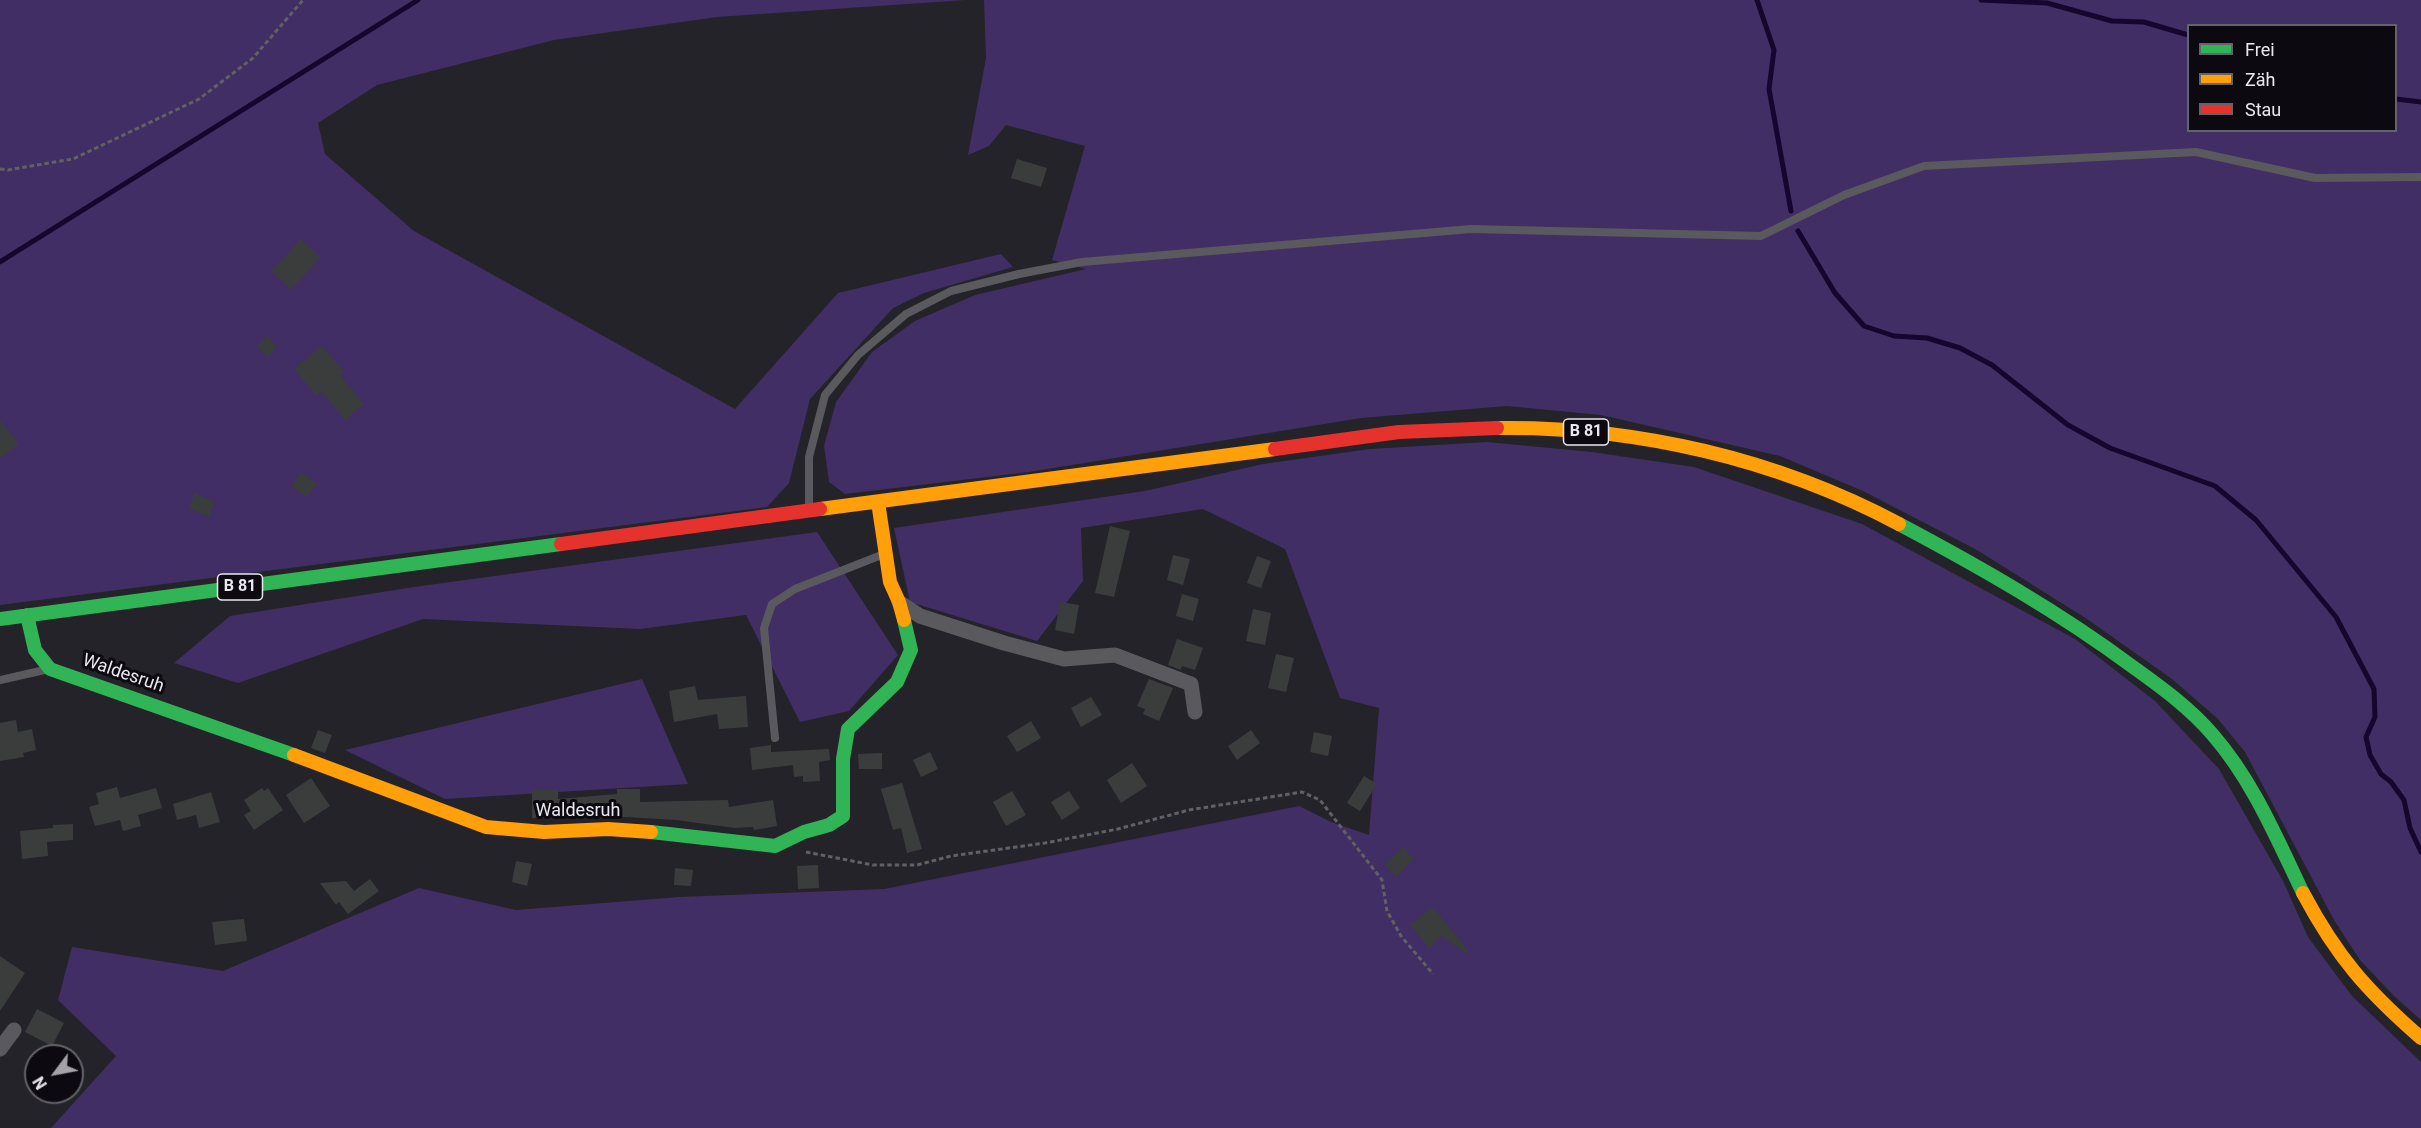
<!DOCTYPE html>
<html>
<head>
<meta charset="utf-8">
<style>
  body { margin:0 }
  #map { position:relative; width:2421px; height:1128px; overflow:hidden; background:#242329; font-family:Roboto,sans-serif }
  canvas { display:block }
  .legend { position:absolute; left:2187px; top:24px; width:210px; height:108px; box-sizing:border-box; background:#0c0a10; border:2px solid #64626a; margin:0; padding:8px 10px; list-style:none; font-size:18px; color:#e9e7f0 }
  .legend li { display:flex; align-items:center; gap:12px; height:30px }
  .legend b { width:30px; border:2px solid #64626a }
  .north { position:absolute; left:24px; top:1044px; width:60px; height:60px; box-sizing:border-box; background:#0c0a10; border:2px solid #64626a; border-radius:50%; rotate:238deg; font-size:16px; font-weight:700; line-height:24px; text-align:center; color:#e9e7f0 }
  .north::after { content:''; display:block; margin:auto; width:21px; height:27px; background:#a4a2aa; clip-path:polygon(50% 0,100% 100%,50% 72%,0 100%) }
</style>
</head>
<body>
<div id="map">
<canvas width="2421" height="1128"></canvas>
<ul class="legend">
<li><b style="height:8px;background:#30b455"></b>Frei</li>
<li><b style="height:8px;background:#ff9f0a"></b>Zäh</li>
<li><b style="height:8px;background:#e5322d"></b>Stau</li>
</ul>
<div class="north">N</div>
</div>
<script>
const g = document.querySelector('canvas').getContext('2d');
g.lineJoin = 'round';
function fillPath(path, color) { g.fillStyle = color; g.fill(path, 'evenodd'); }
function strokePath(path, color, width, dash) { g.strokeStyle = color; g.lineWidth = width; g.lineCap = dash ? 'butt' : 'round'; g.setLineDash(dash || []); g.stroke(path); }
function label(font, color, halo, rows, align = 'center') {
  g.font = font + ' Roboto,sans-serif'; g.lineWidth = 6; g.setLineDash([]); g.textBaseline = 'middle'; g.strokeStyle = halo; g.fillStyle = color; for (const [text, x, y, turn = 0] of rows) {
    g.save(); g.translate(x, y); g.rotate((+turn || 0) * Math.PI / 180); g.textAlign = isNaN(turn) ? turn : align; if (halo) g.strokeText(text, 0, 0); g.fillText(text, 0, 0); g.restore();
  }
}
const green = new Path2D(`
  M 0,0 L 966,0 L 717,17 L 554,40 L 377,85 L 318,123 L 325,154 L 414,231 L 735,409 L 838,293 L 1001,254 L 1013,267 L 924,293 L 893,308 L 810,399 L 789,483 L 767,507 L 0,605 Z
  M 984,0 L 2421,0 L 2421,1020 L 2394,996 L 2360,960 L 2334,920 L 2245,752 L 2218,719 L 2172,679 L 2087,619 L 1977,550 L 1863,491 L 1780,456 L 1601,415 L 1507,406 L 1361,418 L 1029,472 L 845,494 L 829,482 L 824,446 L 836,402 L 872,352 L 915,321 L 975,295 L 1086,269 L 1052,260 L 1085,146 L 1006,125 L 989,146 L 968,155 L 986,58 ZM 2188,26 L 2396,26 L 2396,130 L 2188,130 Z
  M 1487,442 L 1592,452 L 1694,467 L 1862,524 L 2075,639 L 2155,701 L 2219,769 L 2283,881 L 2308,937 L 2352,996 L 2421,1062 L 2421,1128 L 51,1128 L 116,1056 L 58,1000 L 72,947 L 223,971 L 419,888 L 516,910 L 679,897 L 884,889 L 1299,806 L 1331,822 L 1369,835 L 1379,708 L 1340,698 L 1285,549 L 1203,509 L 1081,528 L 1083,581 L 1037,641 L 910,602 L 894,528 L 1145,491 L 1263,464 L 1370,449 Z
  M 817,532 L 898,655 L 849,711 L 800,722 L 746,615 L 640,629 L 423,619 L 238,683 L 174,663 L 230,616 L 414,587 Z
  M 642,679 L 688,784 L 445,799 L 345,750 Z`);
const stream = new Path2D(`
  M 1757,0 L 1774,50 L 1769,89 L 1791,211
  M 1981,0 L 2047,3 L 2112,21 L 2144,22 L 2188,35
  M 2396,99 L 2421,102
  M 1798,231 L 1835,293 L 1864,326 L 1894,336 L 1927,338 L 1960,348 L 1992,365 L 2068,425 L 2110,448 L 2215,486 L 2256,520 L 2336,617 L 2374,689 L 2375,717 L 2366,737 L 2370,755 L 2381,774 L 2391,782 L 2404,800 L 2410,828 L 2421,852
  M 0,262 L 418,0`);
const building = new Path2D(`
  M 1017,159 L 1047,168 L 1041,187 L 1011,178 Z
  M 301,239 L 321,257 L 291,290 L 271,271 Z
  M 267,336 L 277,347 L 268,357 L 257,346 Z
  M 322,346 L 344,372 L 340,375 L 364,404 L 345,420 L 321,391 L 316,395 L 294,369 Z
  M 0,420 L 19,444 L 0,458 Z
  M 301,472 L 317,484 L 307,497 L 291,486 Z
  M 195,493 L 215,502 L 209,517 L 189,508 Z
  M 1110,526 L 1130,531 L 1114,597 L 1095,593 Z
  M 1173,555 L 1190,559 L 1183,585 L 1167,580 Z
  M 1257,556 L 1271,561 L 1261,588 L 1247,583 Z
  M 1182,594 L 1199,599 L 1193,621 L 1176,616 Z
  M 1060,602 L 1079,605 L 1074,634 L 1055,630 Z
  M 1253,609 L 1271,613 L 1265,645 L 1246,641 Z
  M 1177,639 L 1203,648 L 1195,670 L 1182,666 L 1181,670 L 1168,665 Z
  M 1276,654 L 1294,658 L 1286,692 L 1268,688 Z
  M 1149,679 L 1173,688 L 1159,721 L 1143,714 L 1145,709 L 1137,706 Z
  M 695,686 L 698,700 L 746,696 L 748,727 L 719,729 L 717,714 L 674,722 L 669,691 Z
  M 1091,697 L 1102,715 L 1081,727 L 1071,708 Z
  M 16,720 L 18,732 L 32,729 L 36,750 L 23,753 L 24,757 L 0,761 L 0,723 Z
  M 1031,721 L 1041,738 L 1017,752 L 1007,736 Z
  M 318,730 L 332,735 L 325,753 L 311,748 Z
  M 1251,730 L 1260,743 L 1237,760 L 1228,746 Z
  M 1314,732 L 1332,736 L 1328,756 L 1310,752 Z
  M 771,745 L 771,752 L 829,749 L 830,760 L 819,762 L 820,781 L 803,782 L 803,776 L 794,777 L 793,765 L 752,770 L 750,748 Z
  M 930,752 L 938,769 L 921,777 L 913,760 Z
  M 882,753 L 882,769 L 859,769 L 858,754 Z
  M 1132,763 L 1147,786 L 1121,803 L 1107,780 Z
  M 1364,776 L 1377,784 L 1360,811 L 1347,803 Z
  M 311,778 L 330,806 L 304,823 L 286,795 Z
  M 902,783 L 922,849 L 907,853 L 901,828 L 893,830 L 881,789 Z
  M 117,787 L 120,798 L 156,788 L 162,808 L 138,815 L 141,826 L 123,831 L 120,820 L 95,826 L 89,807 L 99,804 L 96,793 Z
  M 262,788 L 264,791 L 268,788 L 283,810 L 254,830 L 244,815 L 251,811 L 244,800 Z
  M 617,789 L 640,789 L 640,802 L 728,800 L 729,807 L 773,800 L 777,826 L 754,830 L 753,827 L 735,828 L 676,820 L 609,816 L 532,818 L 532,790 L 558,790 L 558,799 L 617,794 Z
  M 1012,791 L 1026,815 L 1006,826 L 993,802 Z
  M 1069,791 L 1080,808 L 1062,820 L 1051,802 Z
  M 211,792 L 220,822 L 199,828 L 196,815 L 177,820 L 173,804 Z
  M 73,824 L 73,840 L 47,842 L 48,856 L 22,859 L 20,831 L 53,828 L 53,825 Z
  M 1403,847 L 1414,859 L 1396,877 L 1385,864 Z
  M 516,861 L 532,864 L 527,886 L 512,882 Z
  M 818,865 L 819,888 L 798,889 L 797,866 Z
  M 675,868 L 693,870 L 691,886 L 674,885 Z
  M 370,879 L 379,891 L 348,914 L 339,902 L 336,905 L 320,883 L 346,881 L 354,891 Z
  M 1433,907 L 1469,952 L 1467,954 L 1441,936 L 1429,948 L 1410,925 Z
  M 244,919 L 247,941 L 215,945 L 212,922 Z
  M 0,956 L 25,973 L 0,1011 Z
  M 37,1009 L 64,1023 L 52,1046 L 25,1032 Z`);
const path = new Path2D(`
  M 0,169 L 8,170 L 73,159 L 199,99 L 253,58 L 303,0
  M 806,852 L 873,865 L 917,865 L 951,856 L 1045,843 L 1118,829 L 1189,810 L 1302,792 L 1320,800 L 1382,880 L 1387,911 L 1401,936 L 1433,974`);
const lane = new Path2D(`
  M 809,507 L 809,457 L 825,395 L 858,355 L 906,314 L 951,291 L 1019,274 L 1082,262 L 1471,229 L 1761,236 L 1844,195 L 1924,166 L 2196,152 L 2315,178 L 2421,177
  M 0,680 L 49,669
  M 775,738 L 764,628 L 772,604 L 795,589 L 884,554`);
const street = new Path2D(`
  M 899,602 L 920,616 L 1004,643 L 1064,659 L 1115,655 L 1191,684 L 1195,712
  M 0,1049 L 14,1030`);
const fast = new Path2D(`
  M 1899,524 C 1980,567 2059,612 2133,667 C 2161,687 2190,708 2213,735 C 2253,781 2277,839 2303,893
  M 27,615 L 35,650 L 50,669 L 294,755
  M 0,619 L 561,544
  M 651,832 L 775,846 L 804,832 L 829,825 L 843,816 L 843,759 L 848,729 L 897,682 L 911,650 L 904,620`);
const slow = new Path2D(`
  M 1497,428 C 1636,426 1777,459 1899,524
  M 878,502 L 890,582 L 899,602 L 904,620
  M 820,509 L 1275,449
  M 294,755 L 486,827 L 544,832 L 608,829 L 651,832
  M 2303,893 C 2337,957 2367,991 2421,1038`);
const jam = new Path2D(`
  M 1275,449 L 1399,432 L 1497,428
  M 561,544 L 820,509`);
const shields = [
  [1586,432,45],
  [240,587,45]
];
const shieldNames = [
  ["B 81",1586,432],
  ["B 81",240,587]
];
const streetNames = [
  ["Waldesruh",123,674,19],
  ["Waldesruh",578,811]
];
fillPath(green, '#412e64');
strokePath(stream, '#16052e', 5);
fillPath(building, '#3b3d3d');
strokePath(path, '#616164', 3, [4.5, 3]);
strokePath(lane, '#5a595d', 8);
strokePath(street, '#5a595d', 15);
strokePath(fast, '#30b455', 14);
strokePath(slow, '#ff9f0a', 14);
strokePath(jam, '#e5322d', 14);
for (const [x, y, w] of shields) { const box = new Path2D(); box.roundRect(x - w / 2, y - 13, w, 26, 4.5); g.fillStyle = '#0c0a10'; g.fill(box); strokePath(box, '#e9e7f0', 1.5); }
label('bold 16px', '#e9e7f0', null, shieldNames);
label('18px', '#e9e7f0', '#0c0a10', streetNames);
</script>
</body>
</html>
